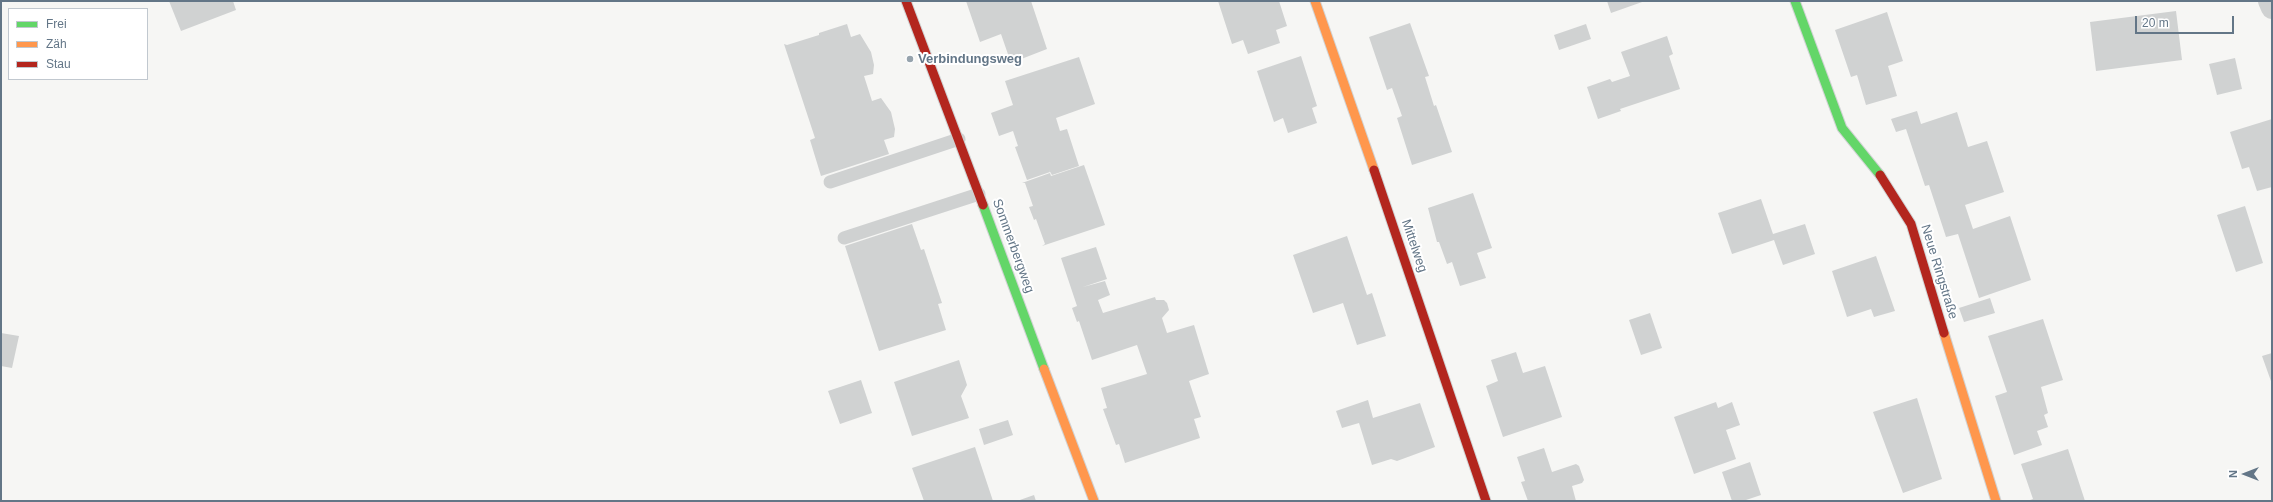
<!DOCTYPE html>
<html>
<head>
<meta charset="utf-8">
<style>
  body { margin:0 }
  #map { position:relative; width:2273px; height:502px; overflow:hidden; background:#f6f6f4; font-family:Helvetica,sans-serif }
  canvas { display:block }
  .frame { position:absolute; inset:0; border:2px solid #637687; pointer-events:none }
  .legend { position:absolute; left:8px; top:8px; width:140px; height:72px; box-sizing:border-box; background:#fff; border:1px solid #c1c8cf; margin:0; padding:5px 7px; list-style:none; font-size:12px; color:#637687 }
  .legend li { display:flex; align-items:center; gap:8px; height:20px }
  .legend b { width:20px; border:1px solid #c1c8cf }
  .north { position:absolute; left:2225px; top:454px; width:40px; height:40px; -webkit-text-stroke:3px #fff; paint-order:stroke; rotate:270deg; font-size:11px; font-weight:700; line-height:16px; text-align:center; color:#637687 }
  .north::after { content:''; display:block; margin:auto; width:14px; height:18px; background:#637687; clip-path:polygon(50% 0,100% 100%,50% 72%,0 100%) }
  .scale { position:absolute; left:2135px; top:16px; width:99px; height:18px; box-sizing:border-box; border:2px solid #637687; border-top:0; padding-left:5px; font-size:12px; line-height:14px; white-space:nowrap; color:#637687; -webkit-text-stroke:3px #fff; paint-order:stroke }
</style>
</head>
<body>
<div id="map">
<canvas width="2273" height="502"></canvas>
<div class="frame"></div>
<ul class="legend">
<li><b style="height:5px;background:#63d668"></b>Frei</li>
<li><b style="height:5px;background:#ff974d"></b>Zäh</li>
<li><b style="height:5px;background:#b3261e"></b>Stau</li>
</ul>
<div class="north">N</div>
<div class="scale">20 m</div>
</div>
<script>
const g = document.querySelector('canvas').getContext('2d');
g.lineJoin = 'round';
function fillPath(path, color) { g.fillStyle = color; g.fill(path, 'evenodd'); }
function strokePath(path, color, width, dash) { g.strokeStyle = color; g.lineWidth = width; g.lineCap = dash ? 'butt' : 'round'; g.setLineDash(dash || []); g.stroke(path); }
function label(font, color, halo, rows, align = 'center') {
  g.font = font + ' Helvetica,sans-serif'; g.lineWidth = 4; g.setLineDash([]); g.textBaseline = 'middle'; g.strokeStyle = halo; g.fillStyle = color; for (const [text, x, y, turn = 0] of rows) {
    g.save(); g.translate(x, y); g.rotate((+turn || 0) * Math.PI / 180); g.textAlign = isNaN(turn) ? turn : align; if (halo) g.strokeText(text, 0, 0); g.fillText(text, 0, 0); g.restore();
  }
}
const building = new Path2D(`
  M 169,1 L 233,1 L 236,10 L 181,31 Z
  M 966,1 L 1031,1 L 1047,49 L 1011,63 L 1001,34 L 980,42 Z
  M 1218,1 L 1279,1 L 1287,26 L 1276,30 L 1280,43 L 1248,54 L 1243,40 L 1232,44 Z
  M 1607,1 L 1645,1 L 1611,13 Z
  M 2176,11 L 2182,60 L 2096,71 L 2090,22 Z
  M 1887,12 L 1903,61 L 1888,66 L 1897,96 L 1866,105 L 1857,75 L 1851,77 L 1835,30 Z
  M 1410,23 L 1429,76 L 1425,77 L 1434,106 L 1436,105 L 1452,152 L 1412,165 L 1397,118 L 1402,116 L 1392,88 L 1387,90 L 1369,37 Z
  M 847,24 L 851,37 L 860,34 L 871,52 L 874,65 L 873,74 L 864,76 L 872,101 L 881,98 L 891,112 L 895,129 L 894,137 L 884,140 L 889,154 L 821,176 L 810,140 L 815,138 L 784,44 L 787,45 L 819,35 L 819,33 Z
  M 1586,24 L 1591,39 L 1559,50 L 1554,35 Z
  M 1667,36 L 1673,54 L 1669,56 L 1680,89 L 1620,109 L 1621,111 L 1598,119 L 1587,87 L 1610,79 L 1612,82 L 1630,76 L 1621,52 Z
  M 1301,56 L 1317,106 L 1312,108 L 1317,123 L 1288,133 L 1283,118 L 1274,122 L 1257,71 Z
  M 1079,57 L 1095,104 L 1056,118 L 1060,131 L 1067,129 L 1079,166 L 1052,175 L 1049,170 L 1050,172 L 1027,180 L 1015,147 L 1018,146 L 1013,131 L 999,136 L 991,113 L 1013,105 L 1005,81 Z
  M 2235,58 L 2242,89 L 2217,95 L 2209,64 Z
  M 1917,111 L 1921,124 L 1957,112 L 1968,147 L 1987,141 L 2004,192 L 1965,205 L 1973,229 L 2010,216 L 2031,280 L 1979,298 L 1958,234 L 1946,237 L 1929,185 L 1925,186 L 1906,129 L 1896,132 L 1891,119 Z
  M 2272,119 L 2272,187 L 2257,191 L 2249,167 L 2242,169 L 2230,132 Z
  M 1084,165 L 1105,225 L 1042,246 L 1045,244 L 1036,219 L 1034,220 L 1029,207 L 1033,206 L 1025,183 L 1022,183 L 1050,173 L 1051,176 Z
  M 1473,193 L 1492,248 L 1477,253 L 1486,278 L 1460,286 L 1452,262 L 1447,264 L 1439,242 L 1437,242 L 1428,208 Z
  M 1761,199 L 1773,234 L 1805,224 L 1815,254 L 1783,265 L 1774,240 L 1732,254 L 1718,213 Z
  M 2245,206 L 2263,263 L 2236,272 L 2217,215 Z
  M 912,224 L 921,250 L 924,249 L 942,303 L 938,304 L 946,330 L 879,351 L 845,246 Z
  M 1347,236 L 1367,295 L 1372,293 L 1386,336 L 1357,345 L 1343,303 L 1313,313 L 1293,255 Z
  M 1096,247 L 1107,279 L 1083,287 L 1105,281 L 1110,295 L 1098,300 L 1103,313 L 1155,297 L 1156,300 L 1164,300 L 1167,303 L 1169,310 L 1162,318 L 1167,333 L 1194,325 L 1209,374 L 1189,381 L 1201,417 L 1194,419 L 1200,438 L 1125,463 L 1119,444 L 1116,445 L 1103,409 L 1107,408 L 1101,388 L 1147,374 L 1137,345 L 1092,360 L 1079,321 L 1077,322 L 1072,308 L 1077,306 L 1061,258 Z
  M 1876,256 L 1895,311 L 1874,317 L 1871,309 L 1847,317 L 1832,271 Z
  M 1990,298 L 1995,313 L 1964,322 L 1959,308 Z
  M 1650,313 L 1662,348 L 1641,355 L 1629,320 Z
  M 2043,319 L 2063,380 L 2041,387 L 2048,413 L 2044,415 L 2048,427 L 2037,431 L 2042,445 L 2014,455 L 1995,396 L 2007,392 L 1988,336 Z
  M 1,333 L 19,336 L 12,368 L 1,366 Z
  M 1516,352 L 1523,373 L 1545,366 L 1562,417 L 1503,437 L 1486,386 L 1498,381 L 1491,360 Z
  M 2272,353 L 2272,384 L 2262,356 Z
  M 959,360 L 967,385 L 961,396 L 969,418 L 912,436 L 894,382 Z
  M 861,380 L 872,413 L 840,424 L 828,391 Z
  M 1917,398 L 1942,479 L 1903,493 L 1873,412 Z
  M 1368,400 L 1373,418 L 1420,403 L 1435,447 L 1397,461 L 1391,459 L 1372,465 L 1359,423 L 1342,428 L 1336,411 Z
  M 1716,402 L 1718,408 L 1732,402 L 1740,425 L 1726,430 L 1736,459 L 1694,474 L 1674,417 Z
  M 1008,420 L 1013,435 L 984,445 L 979,429 Z
  M 975,447 L 993,501 L 924,501 L 912,468 Z
  M 1544,448 L 1552,472 L 1576,464 L 1579,466 L 1584,480 L 1582,483 L 1572,486 L 1576,501 L 1528,501 L 1521,482 L 1525,481 L 1517,457 Z
  M 2068,449 L 2085,501 L 2027,501 L 2033,499 L 2021,464 Z
  M 1750,462 L 1761,495 L 1743,501 L 1732,501 L 1722,472 Z
  M 1034,495 L 1036,501 L 1017,501 Z`);
const lane = new Path2D(`
  M 830,182 L 959,139
  M 844,238 L 979,194`);
const street = new Path2D(`
  M 2269,1 L 2272,8`);
const fast = new Path2D(`
  M 1795,1 L 1842,128 L 1880,175
  M 983,205 L 1044,369`);
const slow = new Path2D(`
  M 1315,1 L 1374,170
  M 1944,333 L 1996,501
  M 1044,369 L 1094,501`);
const jam = new Path2D(`
  M 906,1 L 983,205
  M 1374,170 L 1486,501
  M 1880,175 L 1911,224 L 1944,333`);
const markers = [
  [910,59,4,"#96a3ad"]
];
const poiNames = [
  ["Verbindungsweg",918,59]
];
const streetNames = [
  ["Sommerbergweg",1013,246,70],
  ["Mittelweg",1414,246,71],
  ["Neue Ringstraße",1939,272,73]
];
fillPath(building, '#d0d2d2');
strokePath(fast, '#d1d3d4', 11);
strokePath(slow, '#d1d3d4', 11);
strokePath(jam, '#d1d3d4', 11);
strokePath(lane, '#cfd1d1', 13);
strokePath(street, '#cfd1d1', 22);
strokePath(fast, '#63d668', 9);
strokePath(slow, '#ff974d', 9);
strokePath(jam, '#b3261e', 9);
for (const [x, y, r, color] of markers) { const dot = new Path2D(); dot.arc(x, y, r, 0, 2 * Math.PI); g.fillStyle = color; g.fill(dot); strokePath(dot, '#fff', 1.5); }
label('bold 13px', '#637687', '#fff', poiNames, 'left');
label('13px', '#637687', '#fff', streetNames);
</script>
</body>
</html>
